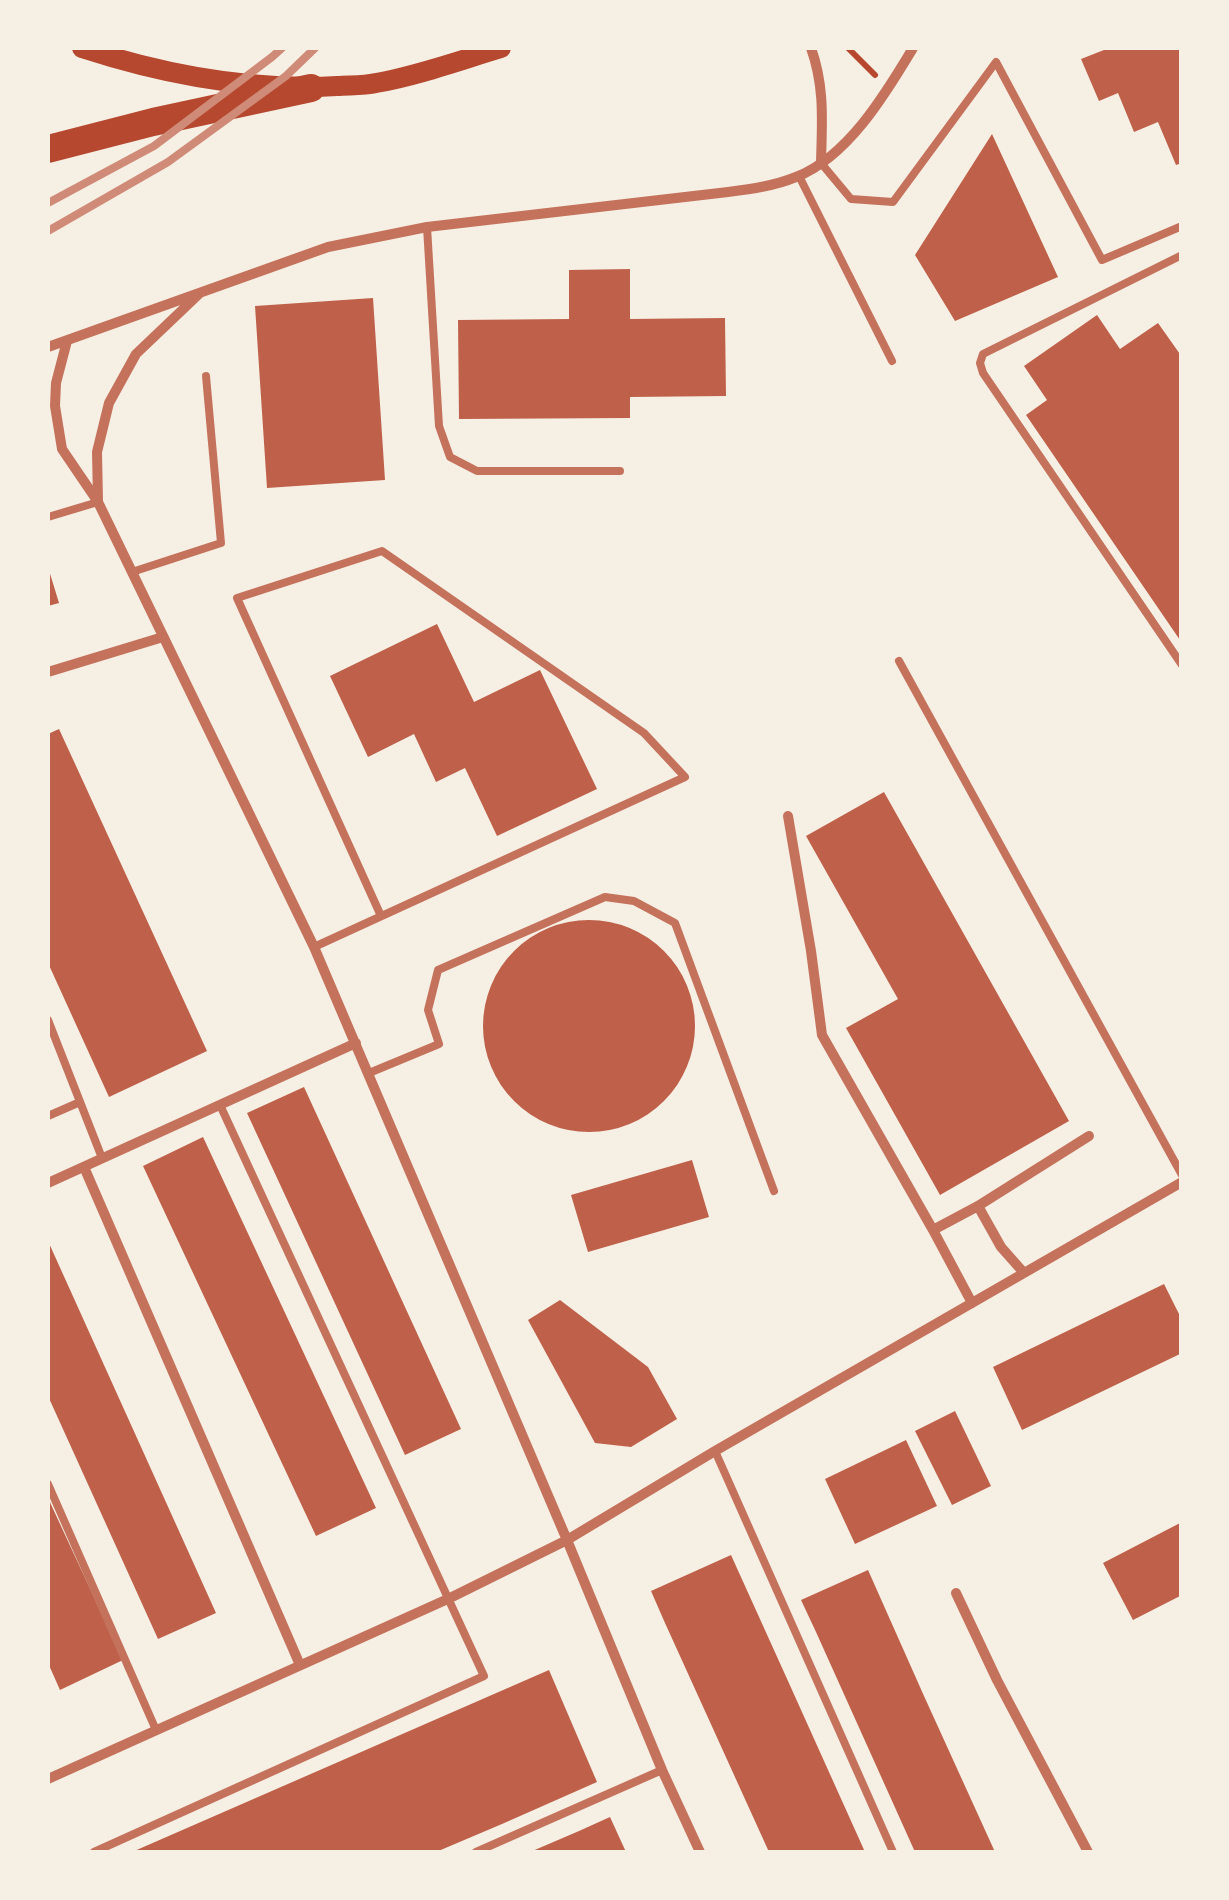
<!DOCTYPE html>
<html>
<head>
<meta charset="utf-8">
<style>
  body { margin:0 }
  #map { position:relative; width:1229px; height:1900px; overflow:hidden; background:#f6efe4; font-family:Ubuntu,sans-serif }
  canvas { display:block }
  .frame { position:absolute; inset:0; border:50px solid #f6efe4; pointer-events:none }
</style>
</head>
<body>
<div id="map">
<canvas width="1229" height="1900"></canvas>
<div class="frame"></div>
</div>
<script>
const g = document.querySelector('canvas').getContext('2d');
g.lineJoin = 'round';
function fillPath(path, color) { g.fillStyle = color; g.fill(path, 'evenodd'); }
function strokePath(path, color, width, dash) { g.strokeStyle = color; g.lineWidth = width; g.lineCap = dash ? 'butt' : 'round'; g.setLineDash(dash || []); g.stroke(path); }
const building = new Path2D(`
  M 1109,48 L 1182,48 L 1182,163 L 1176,165 L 1158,122 L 1134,132 L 1118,93 L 1099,101 L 1081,59 Z
  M 992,134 L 1058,277 L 955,321 L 915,255 Z
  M 630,269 L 630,319 L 725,318 L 726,396 L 630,397 L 630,418 L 459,419 L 458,320 L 569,319 L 569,270 Z
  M 373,298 L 385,480 L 267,488 L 255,306 Z
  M 1097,315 L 1120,349 L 1158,323 L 1182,357 L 1182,643 L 1026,415 L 1047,400 L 1024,366 Z
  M 48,567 L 59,603 L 48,606 Z
  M 437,624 L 474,702 L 540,670 L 597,789 L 497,836 L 465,768 L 436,782 L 414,734 L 368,757 L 330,676 Z
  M 59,729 L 207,1051 L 109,1097 L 48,963 L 48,734 Z
  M 884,792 L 1069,1121 L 940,1195 L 846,1028 L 898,999 L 806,836 Z
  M483 1026a106 106 0 1 1 212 0a106 106 0 1 1-212 0Z
  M 304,1087 L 461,1429 L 405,1455 L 247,1113 Z
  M 203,1137 L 376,1508 L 316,1536 L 143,1166 Z
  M 692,1160 L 709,1217 L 588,1252 L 571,1195 Z
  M 48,1241 L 216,1613 L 158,1639 L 48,1396 Z
  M 1164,1284 L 1182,1320 L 1182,1353 L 1022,1430 L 993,1367 Z
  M 560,1300 L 648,1367 L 677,1419 L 631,1447 L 595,1443 L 528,1320 Z
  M 955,1411 L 991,1486 L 952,1505 L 915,1431 Z
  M 906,1440 L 937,1506 L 855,1544 L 825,1479 Z
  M 48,1498 L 123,1660 L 60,1690 L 48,1663 Z
  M 1182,1522 L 1182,1595 L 1133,1620 L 1103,1563 Z
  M 731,1555 L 788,1681 L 865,1852 L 769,1852 L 665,1623 L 651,1591 Z
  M 868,1570 L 924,1696 L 995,1852 L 915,1852 L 816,1632 L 801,1600 Z
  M 549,1670 L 597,1782 L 502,1824 L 436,1852 L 132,1852 Z
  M 610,1817 L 626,1852 L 530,1852 L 579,1831 Z`);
const path = new Path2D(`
  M 848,48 L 875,75`);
const service = new Path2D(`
  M 821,163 L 851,199 L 893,202 L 996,62 L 1102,260 L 1182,226
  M 799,176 L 892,361
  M 427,227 L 439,426 L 450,457 L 477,471 L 620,471
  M 1182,255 L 983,354 L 980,363 L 983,373 L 1182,665
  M 48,517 L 98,502
  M 132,572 L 221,543 L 206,376
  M 899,661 L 1182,1175
  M 314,947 L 685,777 L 644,733 L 382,551 L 237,598 L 381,916
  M 48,1020 L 102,1158
  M 369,1073 L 439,1044 L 428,1010 L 438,970 L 605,897 L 634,901 L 675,923 L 774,1191
  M 48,1116 L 80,1102
  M 715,1451 L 893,1852
  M 48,1484 L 156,1730
  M 94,1852 L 484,1676 L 220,1105
  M 476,1852 L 662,1770`);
const minor = new Path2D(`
  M 811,48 C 825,87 822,122 821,163
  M 67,341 L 56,383 L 55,406 L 62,449 L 98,502 L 314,947 L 567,1540 L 662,1770 L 700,1852
  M 48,347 L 328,247 L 427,227 L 728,192 C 751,189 774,186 796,177 C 848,157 886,93 913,48
  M 98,501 L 97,452 L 109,403 L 136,354 L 199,294
  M 48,672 L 163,637
  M 788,816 L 811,951 L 822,1035 L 933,1230 L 972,1303
  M 84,1167 L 300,1665
  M 48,1183 L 356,1043
  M 978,1206 L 1001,1247 L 1024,1273
  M 933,1230 L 978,1206 L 1089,1136
  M 956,1593 L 997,1680 L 1088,1852
  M 48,1779 L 450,1598 L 567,1540 L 715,1451 L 1182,1182`);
const secondary = new Path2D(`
  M 82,48 C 165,75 249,91 337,86 C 350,85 363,86 376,83 C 417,76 461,60 501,48`);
const trunk = new Path2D(`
  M 48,149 L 153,122 L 311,88`);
const rail = new Path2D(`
  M 48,203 L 154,146 L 272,57 L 282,48
  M 48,231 L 168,162 L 286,76 L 315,48`);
fillPath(building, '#bf614a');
strokePath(path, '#b5482f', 6);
strokePath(service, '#c5725c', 8);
strokePath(minor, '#c5725c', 10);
strokePath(secondary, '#b5482f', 20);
strokePath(trunk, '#b5482f', 28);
strokePath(rail, '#cf8b77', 8);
</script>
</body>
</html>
